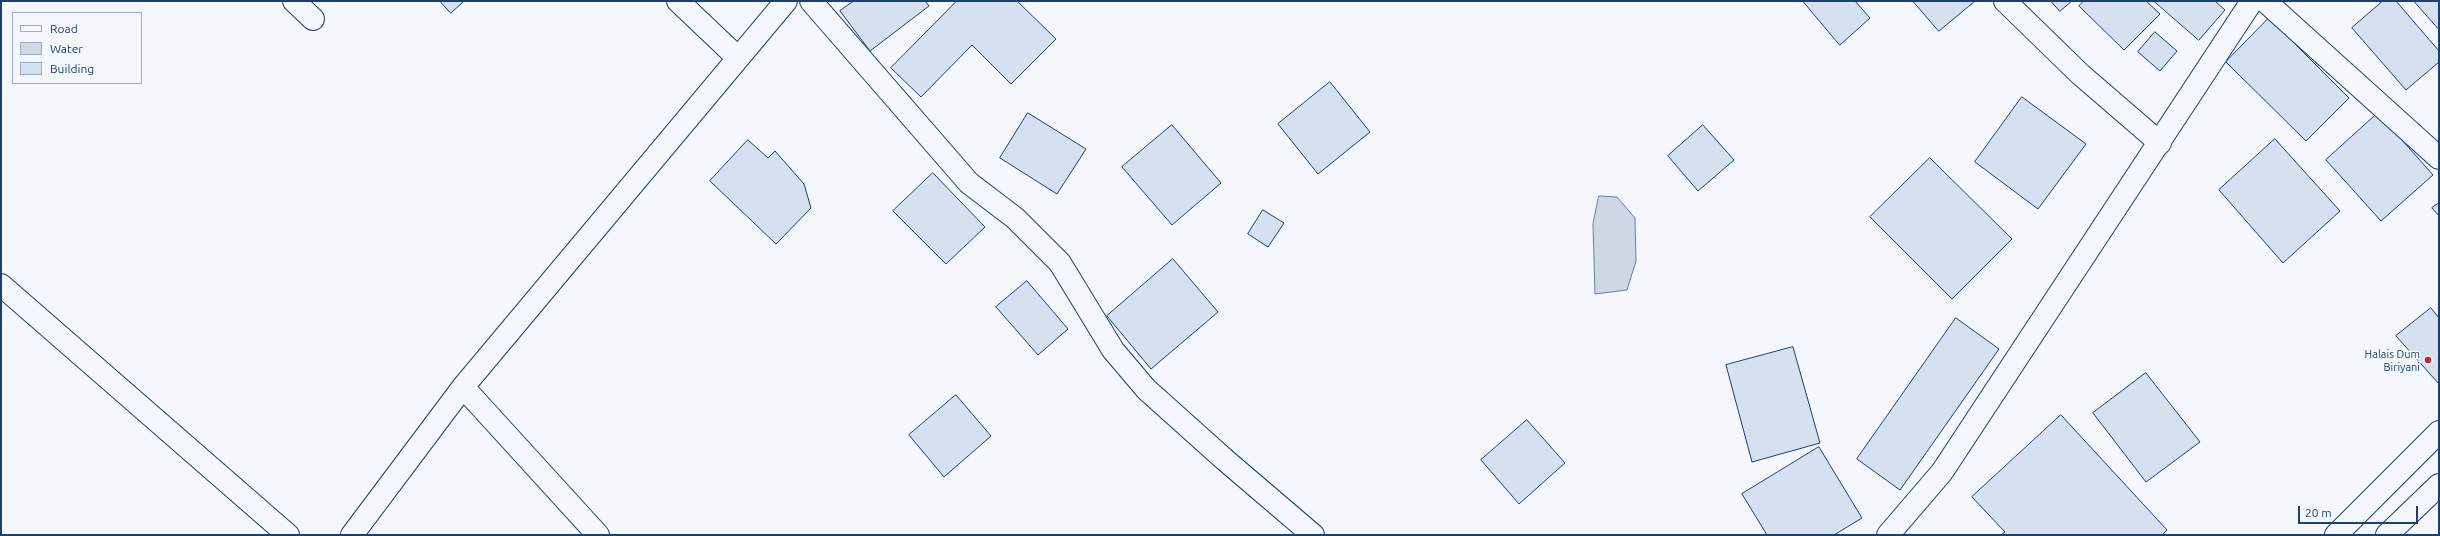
<!DOCTYPE html>
<html>
<head>
<meta charset="utf-8">
<style>
  body { margin:0 }
  #map { position:relative; width:2440px; height:536px; overflow:hidden; background:#f4f7fb; font-family:Ubuntu,sans-serif }
  canvas { display:block }
  .frame { position:absolute; inset:0; border:2px solid #1d3f73; pointer-events:none }
  .legend { position:absolute; left:12px; top:12px; width:130px; height:72px; box-sizing:border-box; background:#f4f7fb; border:1px solid #9eadc5; margin:0; padding:5px 7px; list-style:none; font-size:12px; color:#1d3f73 }
  .legend li { display:flex; align-items:center; gap:8px; height:20px }
  .legend b { width:20px; border:1px solid #9eadc5 }
  .scale { position:absolute; left:2298px; top:506px; width:120px; height:18px; box-sizing:border-box; border:2px solid #1d3f73; border-top:0; padding-left:5px; font-size:12px; line-height:14px; white-space:nowrap; color:#1d3f73; -webkit-text-stroke:3px #f4f7fb; paint-order:stroke }
</style>
</head>
<body>
<div id="map">
<canvas width="2440" height="536"></canvas>
<div class="frame"></div>
<ul class="legend">
<li><b style="height:5px;background:#f4f7fb"></b>Road</li>
<li><b style="height:11px;background:#cfd7e4"></b>Water</li>
<li><b style="height:11px;background:#d5e0f0"></b>Building</li>
</ul>
<div class="scale">20 m</div>
</div>
<script>
const g = document.querySelector('canvas').getContext('2d');
g.lineJoin = 'round';
function fillPath(path, color) { g.fillStyle = color; g.fill(path, 'evenodd'); }
function strokePath(path, color, width, dash) { g.strokeStyle = color; g.lineWidth = width; g.lineCap = dash ? 'butt' : 'round'; g.setLineDash(dash || []); g.stroke(path); }
function label(font, color, halo, rows, align = 'center') {
  g.font = font + ' Ubuntu,sans-serif'; g.lineWidth = 3; g.setLineDash([]); g.textBaseline = 'middle'; g.strokeStyle = halo; g.fillStyle = color; for (const [text, x, y, turn = 0] of rows) {
    g.save(); g.translate(x, y); g.rotate((+turn || 0) * Math.PI / 180); g.textAlign = isNaN(turn) ? turn : align; if (halo) g.strokeText(text, 0, 0); g.fillText(text, 0, 0); g.restore();
  }
}
const water = new Path2D(`
  M 1599,196 L 1617,197 L 1635,218 L 1636,261 L 1627,290 L 1595,294 L 1593,224 Z`);
const building = new Path2D(`
  M 440,1 L 464,1 L 451,13 Z
  M 854,1 L 925,1 L 929,6 L 870,51 L 840,11 Z
  M 957,1 L 1017,1 L 1056,39 L 1011,84 L 972,45 L 921,97 L 891,68 Z
  M 1803,1 L 1855,1 L 1870,18 L 1840,45 Z
  M 1913,1 L 1975,1 L 1939,31 Z
  M 2051,1 L 2072,1 L 2060,11 Z
  M 2084,1 L 2146,1 L 2160,14 L 2124,50 L 2079,6 Z
  M 2154,1 L 2215,1 L 2225,10 L 2199,40 Z
  M 2383,1 L 2396,1 L 2439,51 L 2439,62 L 2406,90 L 2352,28 Z
  M 2414,1 L 2439,1 L 2439,27 L 2438,28 Z
  M 2269,18 L 2349,98 L 2306,141 L 2226,62 Z
  M 2155,32 L 2177,51 L 2160,71 L 2138,52 Z
  M 1330,82 L 1370,132 L 1318,174 L 1278,124 Z
  M 2022,97 L 2086,144 L 2038,209 L 1975,162 Z
  M 1028,113 L 1086,149 L 1057,194 L 1000,158 Z
  M 2378,113 L 2433,175 L 2381,221 L 2326,160 Z
  M 1172,125 L 1221,183 L 1172,225 L 1122,167 Z
  M 1703,125 L 1734,160 L 1698,191 L 1668,156 Z
  M 2275,139 L 2340,211 L 2283,263 L 2219,190 Z
  M 748,140 L 768,158 L 775,151 L 804,184 L 811,208 L 776,244 L 710,181 Z
  M 1930,158 L 2012,239 L 1952,299 L 1870,217 Z
  M 933,173 L 985,227 L 946,264 L 893,211 Z
  M 2439,203 L 2439,216 L 2432,208 Z
  M 1263,210 L 1284,223 L 1268,247 L 1248,234 Z
  M 1173,259 L 1218,312 L 1151,369 L 1107,316 Z
  M 1027,281 L 1068,329 L 1038,355 L 996,307 Z
  M 2431,308 L 2439,318 L 2439,384 L 2396,336 Z
  M 1956,318 L 1999,349 L 1900,490 L 1857,459 Z
  M 1793,347 L 1820,443 L 1752,462 L 1726,365 Z
  M 2146,373 L 2200,442 L 2146,482 L 2093,413 Z
  M 956,395 L 991,436 L 944,477 L 909,435 Z
  M 2061,415 L 2167,530 L 2162,535 L 2001,535 L 2005,532 L 1972,497 Z
  M 1527,420 L 1565,463 L 1519,504 L 1481,460 Z
  M 1819,447 L 1862,518 L 1834,535 L 1767,535 L 1742,494 Z`);
const minor = new Path2D(`
  M 294,1 L 313,19
  M 678,1 L 738,58
  M 811,1 L 969,183 L 1015,218 L 1060,263 L 1113,350 L 1146,389 L 1224,459 L 1313,535
  M 2005,1 L 2080,74 L 2160,143
  M 2265,1 L 2439,158
  M 1,285 L 288,535
  M 463,387 L 598,535
  M 352,535 L 463,387 L 786,1`);
const secondary = new Path2D(`
  M 1888,535 L 1942,472 L 2252,1
  M 2336,535 L 2439,432
  M 2387,535 L 2439,485`);
const markers = [
  [2428,360,4,"#c62828"]
];
const poiNames = [
  ["Halais Dum",2420,354],
  ["Biriyani",2420,367]
];
fillPath(water, '#cfd7e4');
strokePath(water, '#687fa3', 1);
fillPath(building, '#d5e0f0');
strokePath(building, '#1d3f73', 1);
strokePath(minor, '#1d3f73', 24);
strokePath(secondary, '#1d3f73', 24);
strokePath(minor, '#f4f7fb', 22);
strokePath(secondary, '#f4f7fb', 22);
for (const [x, y, r, color] of markers) { const dot = new Path2D(); dot.arc(x, y, r, 0, 2 * Math.PI); g.fillStyle = color; g.fill(dot); strokePath(dot, '#f4f7fb', 1.5); }
label('11px', '#1d3f73', '#f4f7fb', poiNames, 'right');
</script>
</body>
</html>
